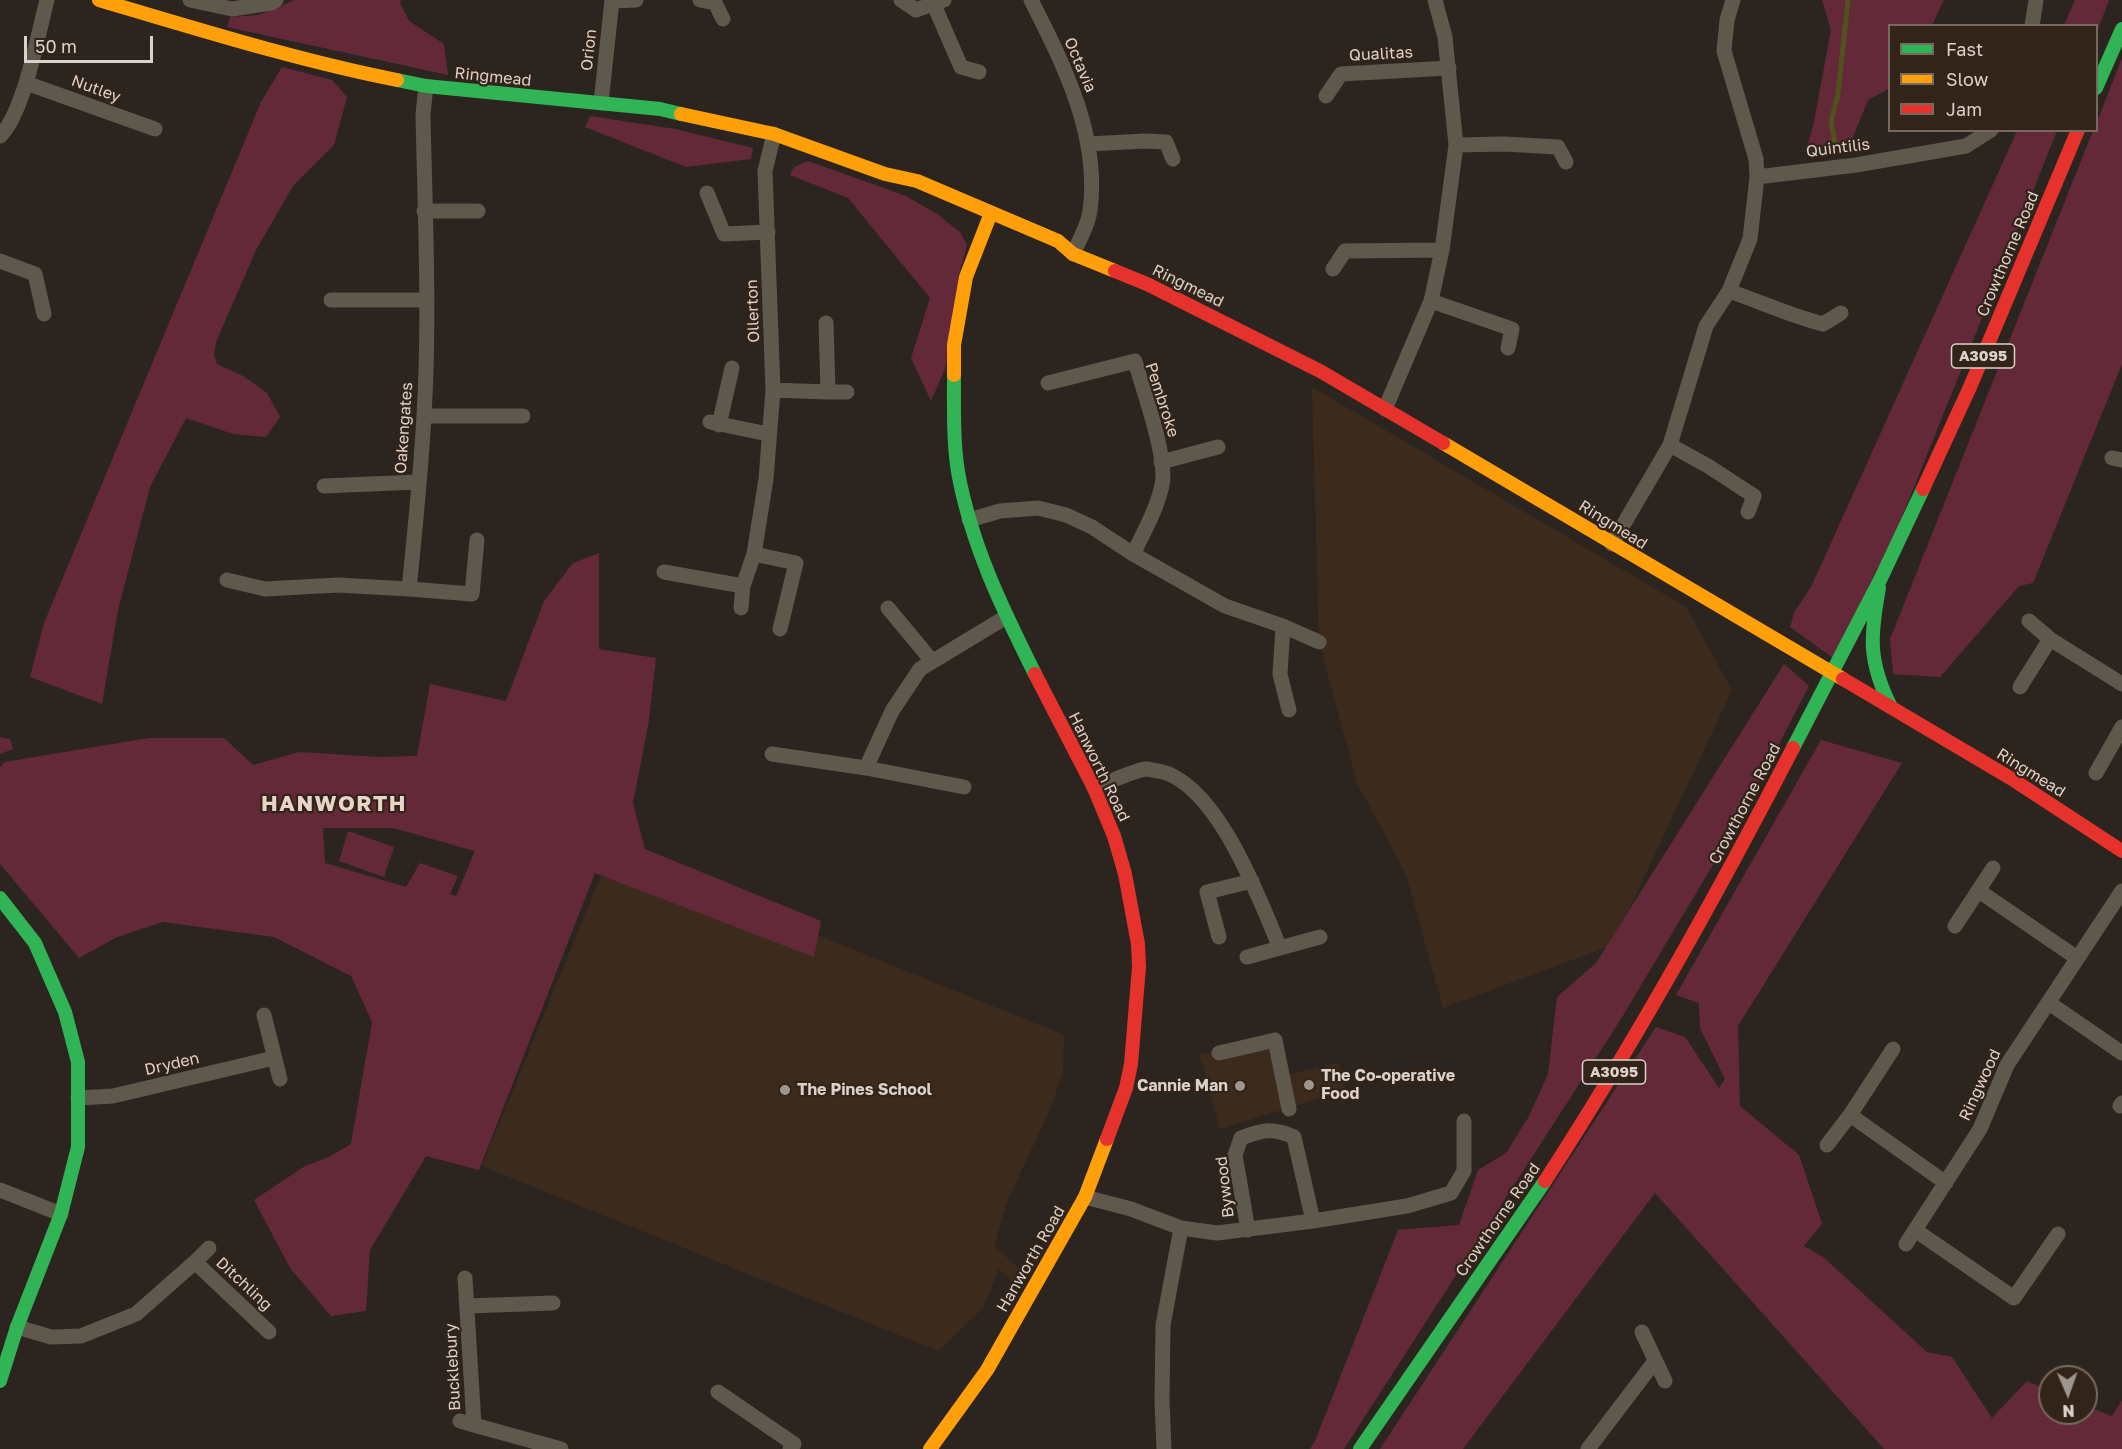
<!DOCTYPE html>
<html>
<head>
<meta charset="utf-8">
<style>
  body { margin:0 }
  #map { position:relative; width:2122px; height:1449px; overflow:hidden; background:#2c251f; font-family:"Golos Text",sans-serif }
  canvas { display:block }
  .legend { position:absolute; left:1888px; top:24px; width:210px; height:108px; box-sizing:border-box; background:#322419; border:2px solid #766a60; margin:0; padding:8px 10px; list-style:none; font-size:18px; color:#dcd2cb }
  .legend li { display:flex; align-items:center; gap:12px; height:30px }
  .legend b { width:30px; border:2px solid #766a60 }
  .north { position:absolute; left:2038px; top:1365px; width:60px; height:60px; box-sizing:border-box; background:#322419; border:2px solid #766a60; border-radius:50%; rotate:178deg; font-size:16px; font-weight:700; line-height:24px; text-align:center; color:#dcd2cb }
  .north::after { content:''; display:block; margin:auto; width:21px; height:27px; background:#9e958f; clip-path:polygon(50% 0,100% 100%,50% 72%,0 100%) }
  .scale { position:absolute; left:24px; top:36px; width:129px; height:27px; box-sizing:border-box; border:3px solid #dcd2cb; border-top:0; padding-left:8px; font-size:18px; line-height:21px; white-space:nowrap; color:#dcd2cb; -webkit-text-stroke:4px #322419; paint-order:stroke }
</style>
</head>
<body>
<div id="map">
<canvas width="2122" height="1449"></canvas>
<ul class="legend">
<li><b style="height:8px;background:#30b455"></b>Fast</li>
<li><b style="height:8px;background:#ff9f0a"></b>Slow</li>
<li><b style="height:8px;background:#e5322d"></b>Jam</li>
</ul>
<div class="north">N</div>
<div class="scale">50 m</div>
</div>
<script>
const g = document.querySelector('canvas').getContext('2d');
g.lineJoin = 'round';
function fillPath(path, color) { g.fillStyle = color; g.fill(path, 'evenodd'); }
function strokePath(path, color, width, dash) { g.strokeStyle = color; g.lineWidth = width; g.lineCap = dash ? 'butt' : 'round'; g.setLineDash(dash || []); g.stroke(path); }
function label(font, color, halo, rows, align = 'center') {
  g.font = font + ' "Golos Text",sans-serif'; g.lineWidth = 4.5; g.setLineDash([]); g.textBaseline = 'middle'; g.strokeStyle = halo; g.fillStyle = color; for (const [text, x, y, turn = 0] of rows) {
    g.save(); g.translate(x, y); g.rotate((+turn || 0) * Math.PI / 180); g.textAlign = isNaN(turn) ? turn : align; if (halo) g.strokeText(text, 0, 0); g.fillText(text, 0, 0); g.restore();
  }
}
const built = new Path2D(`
  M 1312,387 L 1686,607 L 1732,690 L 1612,945 L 1443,1008 L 1406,874 L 1357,783 L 1319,642 Z
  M 611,851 L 1064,1035 L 1063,1071 L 1050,1110 L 1008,1199 L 994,1246 L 1022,1271 L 1016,1285 L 999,1269 L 983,1308 L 938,1351 L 482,1166 Z
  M 1279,1035 L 1290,1074 L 1338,1063 L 1346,1090 L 1220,1129 L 1200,1055 Z`);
const green = new Path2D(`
  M 295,0 L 401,0 L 400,3 L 409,21 L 444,44 L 448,75 L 227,27 L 230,17 L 259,15 Z
  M 1822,0 L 1944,0 L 1932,25 L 1890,26 L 1889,89 L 1868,100 L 1849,147 L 1805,152 L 1813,127 L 1831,30 Z
  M 2075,0 L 2109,0 L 2097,32 L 2096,26 L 2064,25 Z
  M 2122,58 L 2122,364 L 2033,583 L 2019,586 L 1940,677 L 1893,674 L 1890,639 L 2093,131 L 2096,130 L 2097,122 Z
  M 282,67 L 332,80 L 347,97 L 334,145 L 293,186 L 256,250 L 216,342 L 214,355 L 217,364 L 243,376 L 267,393 L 280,417 L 266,437 L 233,434 L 186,418 L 150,487 L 118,610 L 102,704 L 30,677 L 44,623 L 261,102 Z
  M 590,116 L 675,129 L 753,148 L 751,159 L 686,167 L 585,127 Z
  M 2017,131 L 2057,131 L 1898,527 L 1833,658 L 1790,627 L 1794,613 L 1812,585 Z
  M 808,161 L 906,196 L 937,214 L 960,232 L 967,245 L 959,274 L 945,369 L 931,401 L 911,358 L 930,298 L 848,198 L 790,175 L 794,167 Z
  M 599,553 L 599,649 L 656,658 L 649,720 L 633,803 L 645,849 L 821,921 L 814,957 L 595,873 L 479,1170 L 426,1156 L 370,1250 L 366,1311 L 331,1316 L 290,1268 L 254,1200 L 305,1166 L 329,1157 L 351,1144 L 372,1022 L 351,976 L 274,937 L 163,922 L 117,937 L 79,958 L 0,864 L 0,767 L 5,762 L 149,738 L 224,738 L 253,765 L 299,752 L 378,757 L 417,756 L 430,684 L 506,701 L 544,601 L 573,563 ZM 323,828 L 393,828 L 475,851 L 456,896 L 450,894 L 458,876 L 420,863 L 406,887 L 325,863 Z
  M 1784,664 L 1809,686 L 1739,821 L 1621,1019 L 1344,1449 L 1310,1449 L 1315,1441 L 1398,1230 L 1459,1225 L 1478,1170 L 1506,1153 L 1528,1118 L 1548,1074 L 1557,997 L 1596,963 Z
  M 0,737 L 10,739 L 13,749 L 0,754 Z
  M 1821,740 L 1902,763 L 1738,1026 L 1740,1106 L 1799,1155 L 1822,1224 L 1804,1246 L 1823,1257 L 1927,1352 L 1952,1357 L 1992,1418 L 2027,1381 L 2050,1391 L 2050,1413 L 2086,1413 L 2086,1406 L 2112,1416 L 2122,1400 L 2122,1449 L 1884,1449 L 1655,1193 L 1463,1449 L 1380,1449 L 1656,1027 L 1685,1037 L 1719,1088 L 1725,1079 L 1700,1028 L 1699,1003 L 1676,995 Z
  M 348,831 L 394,847 L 384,877 L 339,861 Z`);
const stream = new Path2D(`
  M 1835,144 L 1831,122 L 1838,94 L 1848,0`);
const street = new Path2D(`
  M 190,0 L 232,9 L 271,3 L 276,0
  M 700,0 L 715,3 L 723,19
  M 901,0 L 916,10 L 944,0
  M 1031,0 C 1064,65 1100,136 1090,211 C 1088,226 1079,240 1073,254
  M 612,1 L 636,0
  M 934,5 L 961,67 L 979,72
  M 2032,26 L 2036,0
  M 26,83 L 155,129
  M 1326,96 L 1341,74 L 1449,68
  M 601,103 L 612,0
  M 0,136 C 24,113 38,34 47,0
  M 1088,144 L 1145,141 L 1166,142 L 1173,159
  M 1456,145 L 1504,144 L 1558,147 L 1566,162
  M 1757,177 L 1856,165 L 1966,146 L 1991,130
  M 707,193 L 724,234 L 768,232
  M 424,211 L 478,211
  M 0,261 L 35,274 L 44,314
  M 1333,269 L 1345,251 L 1442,250
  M 1729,291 C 1761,302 1791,316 1823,324 L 1841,313
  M 331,300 L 427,300
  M 1431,301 L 1512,329 L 1508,348
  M 1048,383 L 1135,361 C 1143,390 1168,458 1162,485 C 1157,509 1144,532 1133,554
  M 773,390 L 828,392 L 826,323
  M 828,392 L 847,392
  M 1385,409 L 1431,301 L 1442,250 L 1456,145 L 1445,37 L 1435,0
  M 424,416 L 523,416
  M 710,422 L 768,434
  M 719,425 L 732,368
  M 1670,445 L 1708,466 L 1754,496 L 1748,512
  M 2112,458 L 2122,460
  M 1161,462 L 1218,447
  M 324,486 L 418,482
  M 969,520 L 1000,511 L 1038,508 L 1066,515 L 1092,527 L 1133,554 L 1225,606 L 1283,626 L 1319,642
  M 1612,544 L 1670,445 L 1706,326 L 1729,291 L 1750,239 L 1757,177 L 1756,159 L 1724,51 L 1727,20 L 1733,0
  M 754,554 L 796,563 L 780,629
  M 664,572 L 743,586
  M 227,580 L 265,589 L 338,585 L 409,589 C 415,531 421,473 424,415 C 430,315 425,214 423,114 L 426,86
  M 409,589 L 472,594 L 477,540
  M 741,608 L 743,586 L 754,554 L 766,479 L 773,390 L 765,171 L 774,134
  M 888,608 L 932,661
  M 2029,621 L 2050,639 L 2122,684
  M 1283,626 L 1280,674 L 1289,710
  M 2020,687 L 2050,639
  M 772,754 L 866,768 L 964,787
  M 866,768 L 892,711 L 920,669 L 1006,617
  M 2096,773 L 2122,727
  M 1094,788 C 1107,783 1132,771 1146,769 C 1150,769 1155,771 1159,771 C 1217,783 1259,898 1280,948
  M 1979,891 L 2077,958
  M 1955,926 L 1993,868
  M 1219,937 L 1207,892 L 1252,881
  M 1247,957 L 1320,937
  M 2049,1003 L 2122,1053
  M 264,1015 L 280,1079
  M 1219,1053 L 1275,1040 L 1289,1109
  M 78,1098 L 113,1096 L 274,1058
  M 2120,1106 L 2122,1103
  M 1850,1115 L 1946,1183
  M 1827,1145 L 1850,1115 L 1893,1049
  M 0,1190 L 61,1214
  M 1085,1197 L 1131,1209 L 1181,1228 L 1217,1233 L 1313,1221 L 1407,1206 L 1451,1193 L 1464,1171 L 1464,1121
  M 1248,1230 L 1235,1155 L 1241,1138 C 1262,1130 1273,1127 1294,1137 L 1313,1221
  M 1915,1230 L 2014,1298 L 2058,1234
  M 1906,1244 L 1980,1129 L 2007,1065 L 2122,891
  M 195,1262 L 209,1248
  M 465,1278 L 474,1425 L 561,1449
  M 467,1306 L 553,1303
  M 17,1327 L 51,1337 L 81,1336 L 136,1314 L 195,1262 L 269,1332
  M 1642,1332 L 1665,1381
  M 718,1392 L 794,1444 L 790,1449
  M 460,1421 L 474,1425
  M 1164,1449 L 1162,1402 L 1163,1325 L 1181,1228
  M 1588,1449 L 1655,1361`);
const fast = new Path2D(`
  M 397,80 L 426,86 L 660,109 L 681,114
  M 2096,88 L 2122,29
  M 954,375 C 954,407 953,440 958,472 C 971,544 1002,608 1035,674
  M 1879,588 C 1870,637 1868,661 1891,707
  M 1793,748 L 1881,578 L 1923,489
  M 0,898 L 35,943 L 65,1012 L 78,1062 L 78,1147 L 61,1214 L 17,1327 L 0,1381
  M 1360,1449 L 1545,1181`);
const slow = new Path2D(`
  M 99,0 C 198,29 296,60 397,80
  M 681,114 L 774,134 L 885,174 L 917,181 L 1058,241 L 1073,254 L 1115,271
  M 954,375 L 954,345 L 966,277 L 991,213
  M 1443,443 L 1843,679
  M 930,1449 L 987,1370 L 1085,1197 L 1107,1139`);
const jam = new Path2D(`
  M 1115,271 L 1147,284 L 1320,371 L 1443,443
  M 1923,489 L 1970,387 L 2078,130
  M 1035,674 L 1094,788 L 1114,836 L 1125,874 L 1138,944 L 1139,967 L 1131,1064 L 1126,1088 L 1107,1139
  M 1843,679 L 2012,779 L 2122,851
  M 1545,1181 C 1636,1041 1717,895 1793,748`);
const markers = [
  [1309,1085,6,"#9e958f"],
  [1240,1086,6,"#9e958f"],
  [785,1090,6,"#9e958f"]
];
const shields = [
  [1983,356,63],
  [1614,1072,63]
];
const shieldNames = [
  ["A3095",1983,356],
  ["A3095",1614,1072]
];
const streetNames = [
  ["Orion",589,50,-84],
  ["Qualitas",1381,54,-3],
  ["Octavia",1080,65,67],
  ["Ringmead",493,77,6],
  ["Nutley",96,89,20],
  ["Quintilis",1838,148,-7],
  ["Crowthorne Road",2008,254,-67],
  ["Ringmead",1188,286,26],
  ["Ollerton",753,311,-92],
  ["Pembroke",1162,400,72],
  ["Oakengates",404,428,-86],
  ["Ringmead",1613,525,32],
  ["Hanworth Road",1099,767,64],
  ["Ringmead",2031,773,32],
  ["Crowthorne Road",1745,804,-62],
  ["Dryden",172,1064,-13],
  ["Ringwood",1980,1085,-65],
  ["Bywood",1225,1187,-97],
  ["Crowthorne Road",1498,1220,-55],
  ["Hanworth Road",1031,1259,-60],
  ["Ditchling",244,1284,43],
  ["Bucklebury",453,1367,-93]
];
const poiNames = [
  ["The Co-operative",1321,1076],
  ["Food",1321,1094],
  ["Cannie Man",1228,1086,"right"],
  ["The Pines School",797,1090]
];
const districtNames = [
  ["HANWORTH",334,804]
];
fillPath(built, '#3c2b1d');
fillPath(green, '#642939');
strokePath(stream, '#50511d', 5);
strokePath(street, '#5f584c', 15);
strokePath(fast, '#30b455', 14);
strokePath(slow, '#ff9f0a', 14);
strokePath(jam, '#e5322d', 14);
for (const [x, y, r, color] of markers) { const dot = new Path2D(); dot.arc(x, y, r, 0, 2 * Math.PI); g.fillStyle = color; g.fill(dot); strokePath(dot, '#322419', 2); }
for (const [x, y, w] of shields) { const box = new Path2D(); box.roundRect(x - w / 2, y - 12, w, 24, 4.5); g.fillStyle = '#322419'; g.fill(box); strokePath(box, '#dcd2cb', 1.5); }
label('bold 15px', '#dcd2cb', null, shieldNames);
label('16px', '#dcd2cb', '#322419', streetNames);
label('bold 16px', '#dcd2cb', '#322419', poiNames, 'left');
g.letterSpacing = '1.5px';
label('bold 22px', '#e9d5c8', '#322419', districtNames);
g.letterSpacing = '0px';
</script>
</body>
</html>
